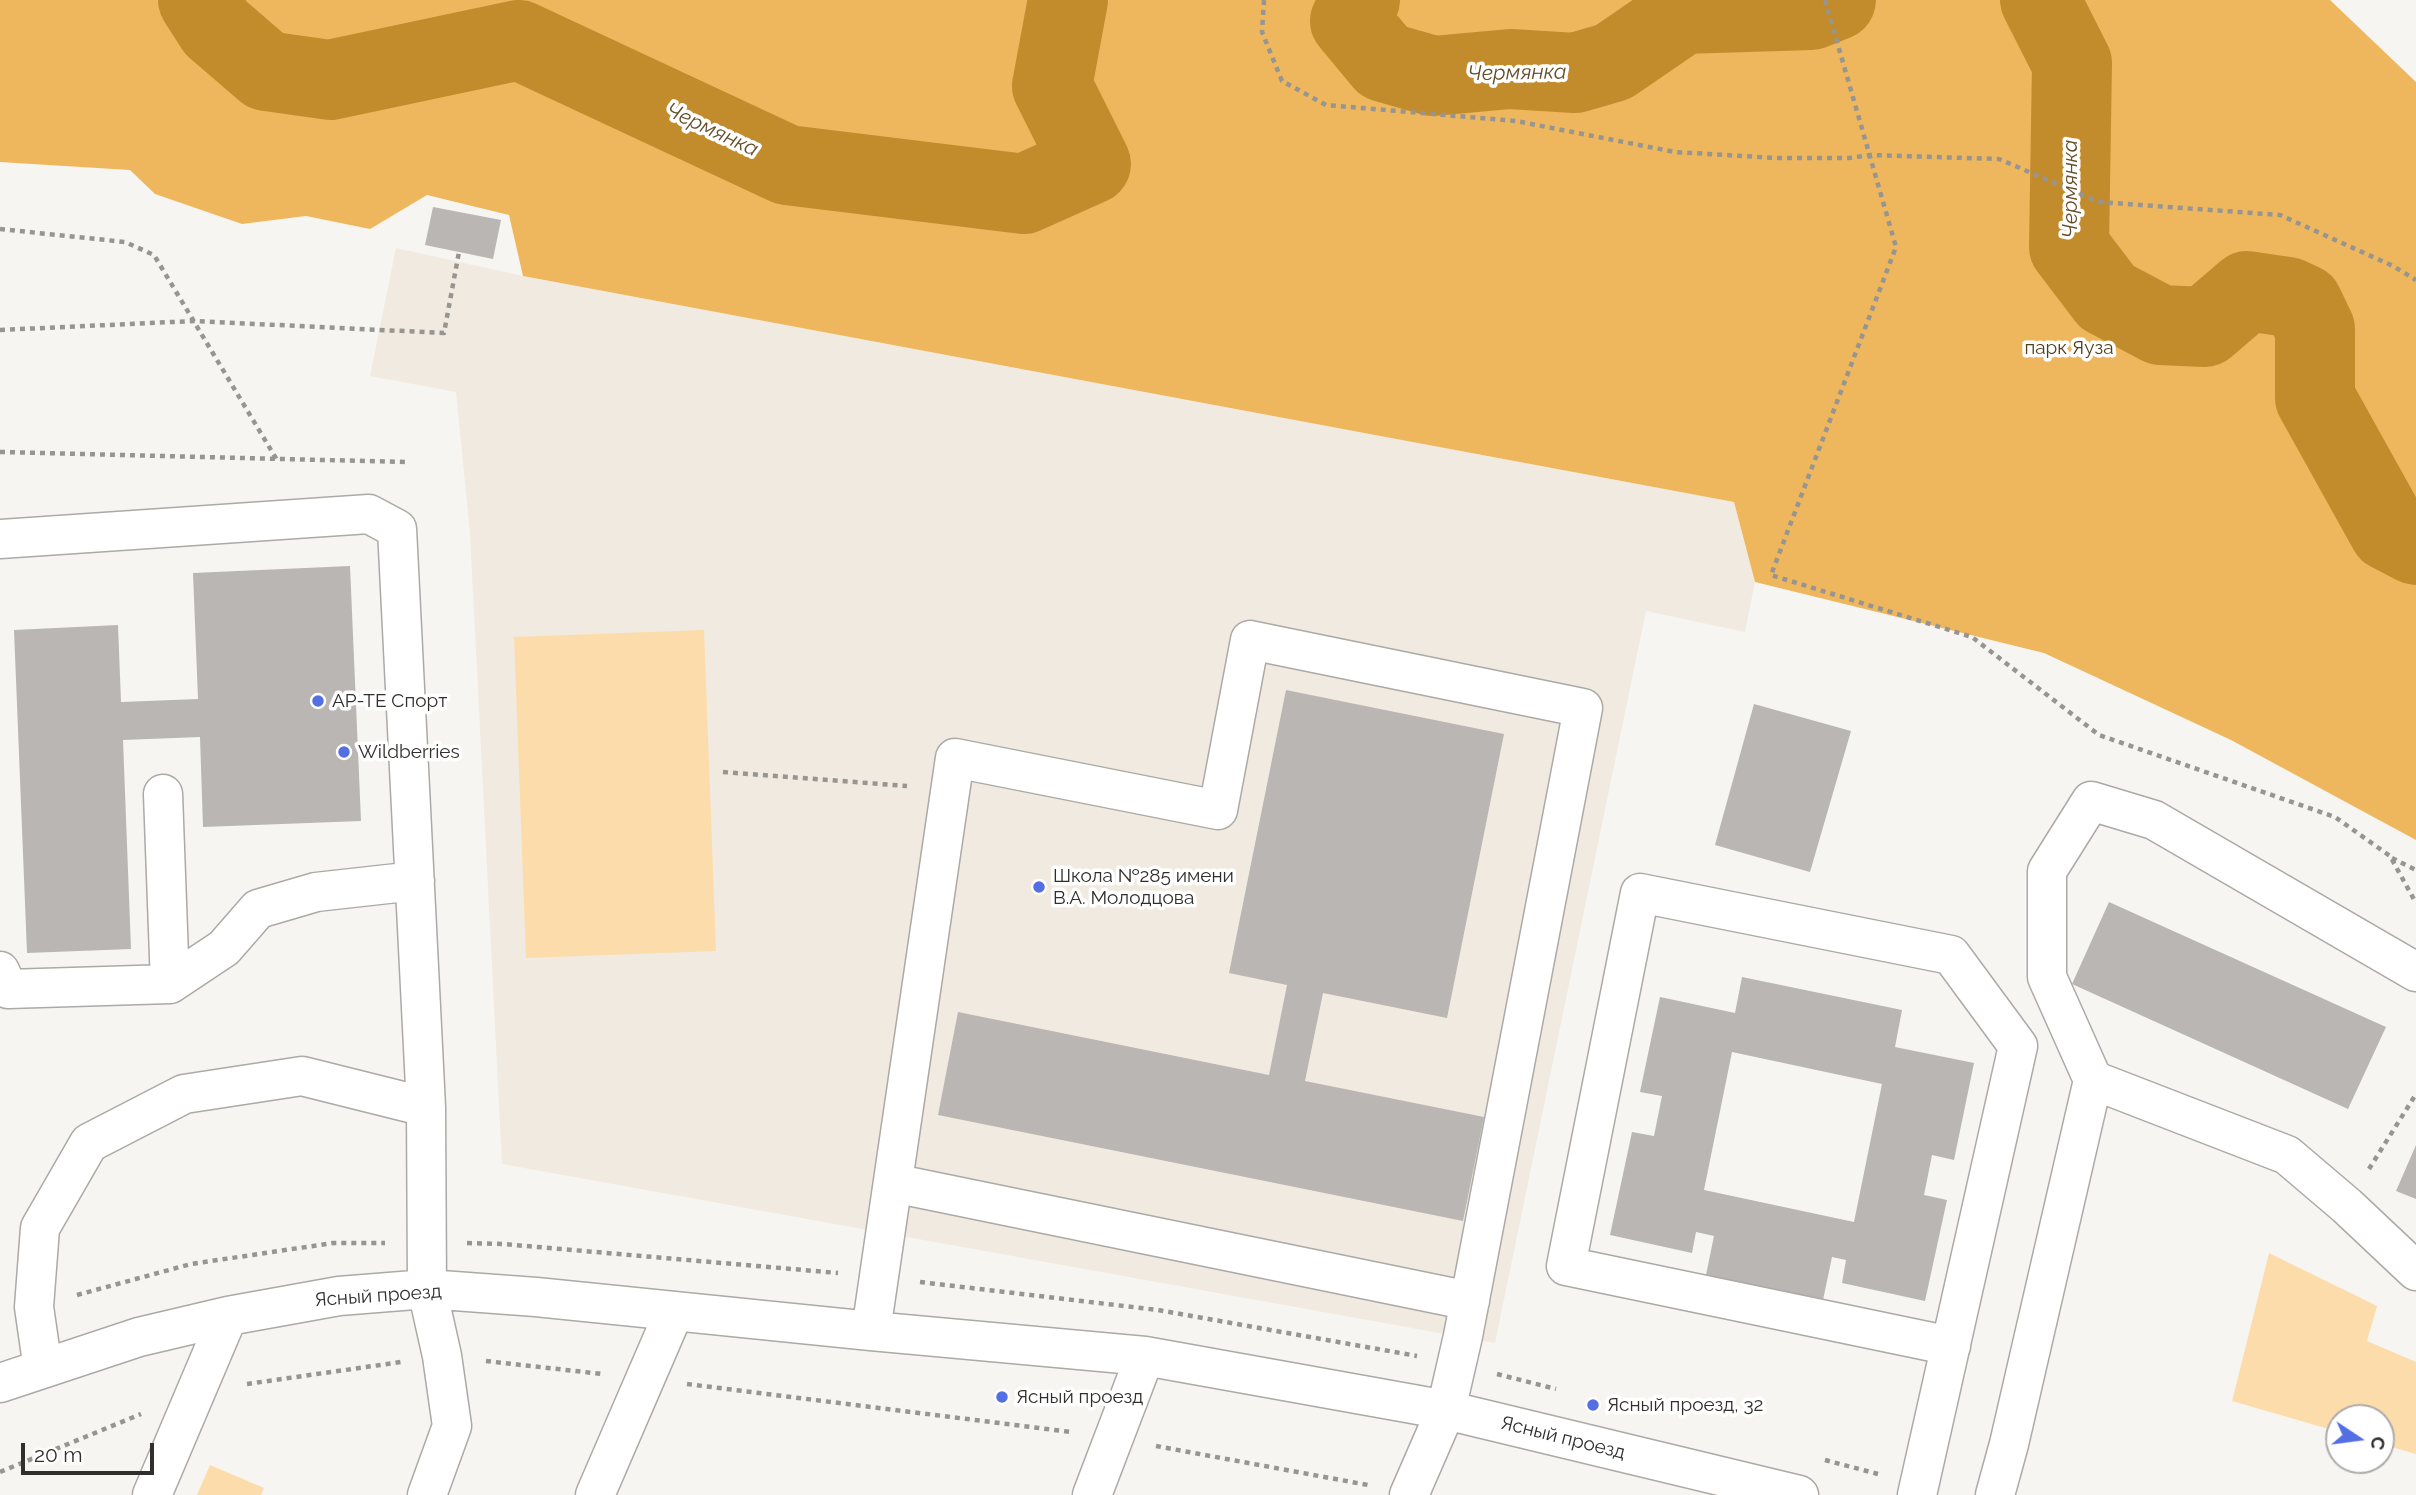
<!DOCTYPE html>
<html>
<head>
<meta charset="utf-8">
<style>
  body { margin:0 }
  #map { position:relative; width:2416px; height:1495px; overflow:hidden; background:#f7f5f1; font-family:Raleway,sans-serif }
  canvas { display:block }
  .north { position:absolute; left:2325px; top:1404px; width:70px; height:70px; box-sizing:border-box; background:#fff; border:2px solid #acacab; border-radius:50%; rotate:103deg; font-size:19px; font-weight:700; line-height:28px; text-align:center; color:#302f2e }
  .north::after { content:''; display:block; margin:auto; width:24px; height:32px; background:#546ee4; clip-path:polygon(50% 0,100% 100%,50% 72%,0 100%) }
  .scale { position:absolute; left:21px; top:1443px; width:133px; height:32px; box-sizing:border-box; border:4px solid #302f2e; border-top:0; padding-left:9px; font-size:21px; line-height:24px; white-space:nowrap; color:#302f2e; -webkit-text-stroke:5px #fff; paint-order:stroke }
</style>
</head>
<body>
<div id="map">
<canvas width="2416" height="1495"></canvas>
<div class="north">С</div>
<div class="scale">20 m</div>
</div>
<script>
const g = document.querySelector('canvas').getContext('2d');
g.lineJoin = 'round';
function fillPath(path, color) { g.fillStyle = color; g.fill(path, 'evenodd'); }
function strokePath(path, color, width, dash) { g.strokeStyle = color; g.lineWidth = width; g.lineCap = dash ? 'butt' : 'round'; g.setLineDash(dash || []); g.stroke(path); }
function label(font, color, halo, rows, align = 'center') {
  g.font = font + ' Raleway,sans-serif'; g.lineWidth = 7; g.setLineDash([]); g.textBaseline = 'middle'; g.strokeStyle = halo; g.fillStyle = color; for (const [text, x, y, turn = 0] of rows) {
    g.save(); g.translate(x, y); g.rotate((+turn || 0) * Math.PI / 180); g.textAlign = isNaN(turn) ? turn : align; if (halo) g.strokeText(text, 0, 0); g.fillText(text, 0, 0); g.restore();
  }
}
const built = new Path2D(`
  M 396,248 L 523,276 L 1734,502 L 1755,582 L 1745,632 L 1646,611 L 1495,1343 L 502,1164 L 470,533 L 456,392 L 370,376 Z`);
const green = new Path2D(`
  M 704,630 L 716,951 L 526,958 L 514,637 Z
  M 2269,1253 L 2377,1306 L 2367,1341 L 2416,1362 L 2416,1454 L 2381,1444 L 2381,1418 L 2339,1418 L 2339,1432 L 2232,1401 Z
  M 210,1465 L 264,1488 L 261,1495 L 197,1495 Z`);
const forest = new Path2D(`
  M 0,0 L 2330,0 L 2416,82 L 2416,840 L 2231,740 L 2044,653 L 1755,582 L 1734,502 L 523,276 L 509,215 L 427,195 L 370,229 L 306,216 L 242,224 L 155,194 L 130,170 L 0,162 Z`);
const river = new Path2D(`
  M 198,0 L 216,28 L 266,71 L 330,80 L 519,40 L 787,165 L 1024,194 L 1091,164 L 1052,86 L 1068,0
  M 1360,0 L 1350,21 L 1384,62 L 1433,76 L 1510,69 L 1575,73 L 1613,62 L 1683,14 L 1811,10 L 1836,0
  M 2040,0 L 2072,63 L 2069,247 L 2107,297 L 2160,325 L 2205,327 L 2247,291 L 2288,297 L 2303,304 L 2315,329 L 2315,398 L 2389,531 L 2416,545`);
const building = new Path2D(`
  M 433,207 L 501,220 L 493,259 L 425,245 Z
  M 350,566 L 361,821 L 203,827 L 200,737 L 123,740 L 131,949 L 27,953 L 14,630 L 118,625 L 121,702 L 198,699 L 193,573 Z
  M 1286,690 L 1504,734 L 1447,1018 L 1323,993 L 1305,1081 L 1484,1117 L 1463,1221 L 938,1115 L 958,1012 L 1269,1075 L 1287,985 L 1229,973 Z
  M 1754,704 L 1851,731 L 1810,872 L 1715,845 Z
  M 2109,902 L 2386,1027 L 2348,1109 L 2072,984 Z
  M 1742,977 L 1902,1010 L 1895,1047 L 1974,1063 L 1954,1160 L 1932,1155 L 1924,1195 L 1947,1200 L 1925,1301 L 1842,1283 L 1846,1260 L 1832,1257 L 1823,1300 L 1706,1275 L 1714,1236 L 1696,1232 L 1692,1253 L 1610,1235 L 1632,1132 L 1654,1136 L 1662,1096 L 1640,1092 L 1660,997 L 1735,1013 ZM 1732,1052 L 1882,1084 L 1854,1222 L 1704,1190 Z
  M 2416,1145 L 2416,1199 L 2396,1191 Z`);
const path = new Path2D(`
  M 1264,0 L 1262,32 L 1282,81 L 1326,105 L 1516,121 L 1675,152 L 1776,158 L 1849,158 L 1870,155 L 1999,159 L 2099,202 L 2280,215 L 2393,266 L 2416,280
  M 1825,0 L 1896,247 L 1771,575 L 1972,637 L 2099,735 L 2335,817 L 2390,856 L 2416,903
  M 0,229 L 125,242 L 154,255 L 277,460
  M 0,330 L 194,321 L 444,333 L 459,252
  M 0,452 L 406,462
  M 723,772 L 907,786
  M 2392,858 L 2416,870
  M 2369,1169 L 2416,1094
  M 467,1243 L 503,1244 L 838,1273
  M 920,1282 L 1158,1310 L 1417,1356
  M 77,1295 L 191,1264 L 333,1243 L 385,1243
  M 486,1361 L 602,1374
  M 1497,1374 L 1556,1389
  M 247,1384 L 401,1362
  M 687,1384 L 1071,1432
  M 1156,1446 L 1368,1485
  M 1825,1460 L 1878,1474
  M 0,1472 L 141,1414`);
const minor = new Path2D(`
  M 0,539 L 369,514 L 397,529 L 426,1107 L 427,1289 L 442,1356 L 452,1426 L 427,1495
  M 0,971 L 8,989 L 170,984 L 163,794
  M 170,984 L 224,948 L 258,909 L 316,892 L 415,881
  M 2093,1080 L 2287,1155 L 2347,1206 L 2416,1271
  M 893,1183 L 1470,1301
  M 871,1331 L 955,758 L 1218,810 L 1250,640 L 1583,708 L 1463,1336 L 1446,1410 L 1409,1495
  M 43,1369 L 34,1307 L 40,1228 L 89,1143 L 184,1094 L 302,1076 L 426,1107
  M 0,1383 L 139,1337 L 228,1316 L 339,1296 L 427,1289 L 536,1297 L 871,1331 L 1145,1356 L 1446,1410 L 1799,1495
  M 152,1495 L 228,1316
  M 595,1495 L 674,1312
  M 1092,1495 L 1145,1356
  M 1917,1495 L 2018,1046 L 1951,955 L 1640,893 L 1566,1266 L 1951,1346
  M 1995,1495 L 2009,1444 L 2093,1080 L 2047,977 L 2047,871 L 2091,801 L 2154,820 L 2416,972`);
const markers = [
  [318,701,7,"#546ee4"],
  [344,752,7,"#546ee4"],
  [1039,887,7,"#546ee4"],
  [1002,1397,7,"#546ee4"],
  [1593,1405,7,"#546ee4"]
];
const parkNames = [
  ["парк Яуза",2069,348]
];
const poiNames = [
  ["АР-ТЕ Спорт",332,701],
  ["Wildberries",358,752],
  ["Школа №285 имени",1053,876],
  ["В.А. Молодцова",1053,898],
  ["Ясный проезд",1016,1397],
  ["Ясный проезд, 32",1607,1405]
];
const streetNames = [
  ["Ясный проезд",378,1296,-4],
  ["Ясный проезд",1563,1438,14]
];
const waterNames = [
  ["Чермянка",1517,73,-1],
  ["Чермянка",712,130,25],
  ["Чермянка",2071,189,-90]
];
fillPath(built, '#f1eae0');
fillPath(green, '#fddcab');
fillPath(forest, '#efb75d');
strokePath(river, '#c28c2d', 80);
fillPath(building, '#b9b6b3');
strokePath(minor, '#aca9a6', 41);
strokePath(path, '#969592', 4.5, [5, 5]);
strokePath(minor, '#fff', 38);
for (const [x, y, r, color] of markers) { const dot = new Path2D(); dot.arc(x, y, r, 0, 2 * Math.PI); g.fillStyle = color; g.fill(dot); strokePath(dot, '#fff', 2.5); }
label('19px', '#533c16', '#fff', parkNames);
label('19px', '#302f2e', '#fff', poiNames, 'left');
label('19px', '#302f2e', '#fff', streetNames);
label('italic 21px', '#644c27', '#fff', waterNames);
</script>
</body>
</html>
